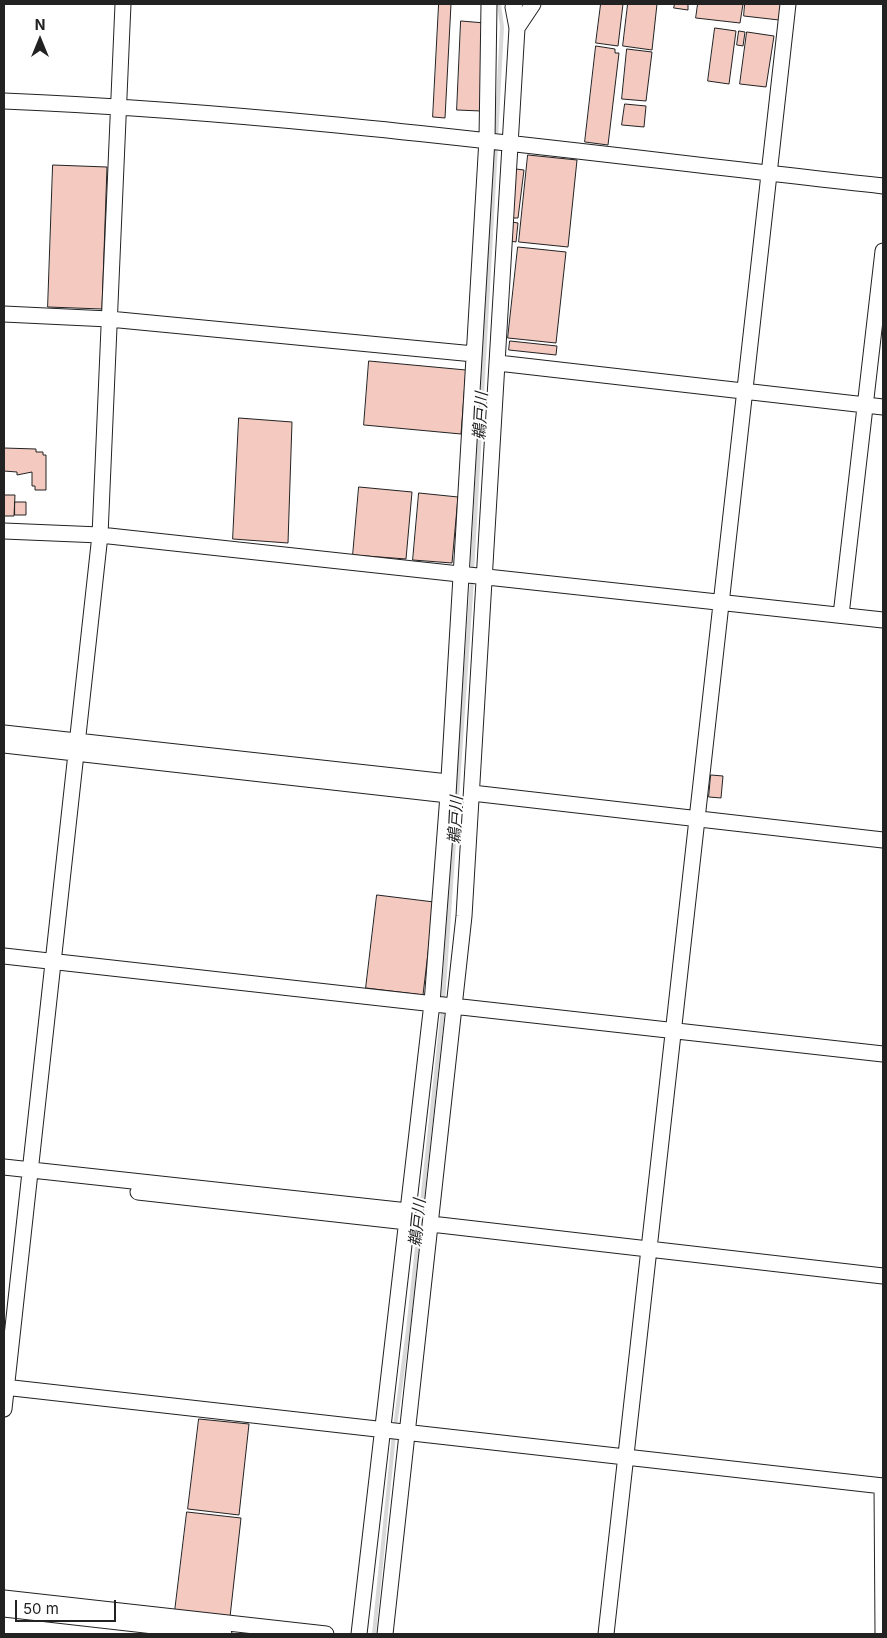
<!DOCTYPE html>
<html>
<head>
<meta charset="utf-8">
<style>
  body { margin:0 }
  #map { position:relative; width:887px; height:1638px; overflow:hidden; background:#fff; font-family:Inter,sans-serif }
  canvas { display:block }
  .frame { position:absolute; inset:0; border:5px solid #222; pointer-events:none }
  .north { position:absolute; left:15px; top:15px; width:50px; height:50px; -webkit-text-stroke:4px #fff; paint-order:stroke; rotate:0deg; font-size:14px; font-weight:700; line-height:20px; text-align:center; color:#222 }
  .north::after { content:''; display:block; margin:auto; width:18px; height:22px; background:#222; clip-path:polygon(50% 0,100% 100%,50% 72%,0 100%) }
  .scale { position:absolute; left:15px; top:1600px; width:101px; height:22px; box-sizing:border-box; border:2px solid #222; border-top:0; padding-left:6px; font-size:15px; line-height:18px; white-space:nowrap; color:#222; -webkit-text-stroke:4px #fff; paint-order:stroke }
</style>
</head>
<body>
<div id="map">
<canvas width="887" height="1638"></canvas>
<div class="frame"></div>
<div class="north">N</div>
<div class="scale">50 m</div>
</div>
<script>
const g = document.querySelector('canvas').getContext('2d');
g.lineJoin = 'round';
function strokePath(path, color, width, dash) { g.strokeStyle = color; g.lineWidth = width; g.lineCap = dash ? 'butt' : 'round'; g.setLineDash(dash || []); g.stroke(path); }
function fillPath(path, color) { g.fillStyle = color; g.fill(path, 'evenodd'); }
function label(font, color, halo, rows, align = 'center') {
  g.font = font + ' Inter,"Noto Sans JP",sans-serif'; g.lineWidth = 4; g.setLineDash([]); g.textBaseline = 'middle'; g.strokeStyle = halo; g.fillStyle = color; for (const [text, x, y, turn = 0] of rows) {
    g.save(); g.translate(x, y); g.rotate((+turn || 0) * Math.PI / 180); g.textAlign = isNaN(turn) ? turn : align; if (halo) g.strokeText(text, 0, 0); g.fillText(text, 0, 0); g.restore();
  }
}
const stream = new Path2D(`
  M 496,139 L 502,27 L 499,4
  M 472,573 L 496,146
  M 443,1002 L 472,580
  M 395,1427 L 408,1330 L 443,1009
  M 374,1634 L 394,1434`);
const building = new Path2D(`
  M 439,4 L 451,4 L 445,118 L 433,117 Z
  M 601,4 L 623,4 L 618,46 L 596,43 Z
  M 628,4 L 657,4 L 652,50 L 623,46 Z
  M 675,4 L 688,4 L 688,10 L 674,8 Z
  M 698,4 L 743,4 L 740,23 L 696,18 Z
  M 745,4 L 781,4 L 779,20 L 744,16 Z
  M 461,21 L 485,23 L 481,111 L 457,110 Z
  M 715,28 L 736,31 L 729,84 L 708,81 Z
  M 739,31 L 745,32 L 743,46 L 737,45 Z
  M 747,32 L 774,36 L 766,87 L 740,84 Z
  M 596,46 L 615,49 L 615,53 L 619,53 L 608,145 L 585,142 Z
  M 627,49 L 652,52 L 646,101 L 622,99 Z
  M 625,104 L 646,106 L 644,127 L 622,125 Z
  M 528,155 L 577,160 L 568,247 L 519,242 Z
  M 53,165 L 107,167 L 102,309 L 48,307 Z
  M 516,169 L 524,170 L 518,218 L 511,218 Z
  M 512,222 L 518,223 L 516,242 L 510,241 Z
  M 518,247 L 566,252 L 556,343 L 508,338 Z
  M 510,341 L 557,346 L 556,355 L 509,350 Z
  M 369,361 L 466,370 L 461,434 L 364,425 Z
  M 239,418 L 292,422 L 288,543 L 233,539 Z
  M 4,448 L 36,449 L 36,452 L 43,452 L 43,455 L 46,455 L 46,490 L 35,490 L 35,486 L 32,486 L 32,472 L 17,475 L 17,472 L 4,471 Z
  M 359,487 L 412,492 L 406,559 L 353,555 Z
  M 419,493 L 458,497 L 452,563 L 413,560 Z
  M 4,495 L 15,495 L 14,516 L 4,516 Z
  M 15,502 L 26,502 L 26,515 L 15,515 Z
  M 711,775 L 723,776 L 721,798 L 709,797 Z
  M 377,895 L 434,902 L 423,995 L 366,988 Z
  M 199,1419 L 249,1424 L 239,1515 L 188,1509 Z
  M 187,1512 L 241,1518 L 230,1617 L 175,1611 Z`);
const minor = new Path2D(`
  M 515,4 L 513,7 L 517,28
  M 4,101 C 298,113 590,154 883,186
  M 4,314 L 109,319 L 474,354
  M 498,363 L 883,407
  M 4,531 L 100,535 L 883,620
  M 841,615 L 883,251
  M 4,733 L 448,782
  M 4,745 L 448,795
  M 472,793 L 883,840
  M 4,956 L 883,1054
  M 4,1167 L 408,1211
  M 138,1192 L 407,1222
  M 431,1224 L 883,1276
  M 4,1387 L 883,1486
  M 4,1409 L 100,535 L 123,4
  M 882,1486 L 883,1634
  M 4,1598 L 326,1634
  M 4,1609 L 224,1634
  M 359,1634 L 432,1003 L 448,795 L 487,139 L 489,4
  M 385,1634 L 464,916 L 517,28 L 533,4
  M 606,1634 L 788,4`);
const waterNames = [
  ["鵜戸川",481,416,-87],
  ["鵜戸川",456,820,-87],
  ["鵜戸川",418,1223,-84]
];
strokePath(stream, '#d9d9d9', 4);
fillPath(building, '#f3c9c0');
strokePath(building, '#222', 1);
strokePath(minor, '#222', 17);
strokePath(minor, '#fff', 15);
label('italic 16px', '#222', '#fff', waterNames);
</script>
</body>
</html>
